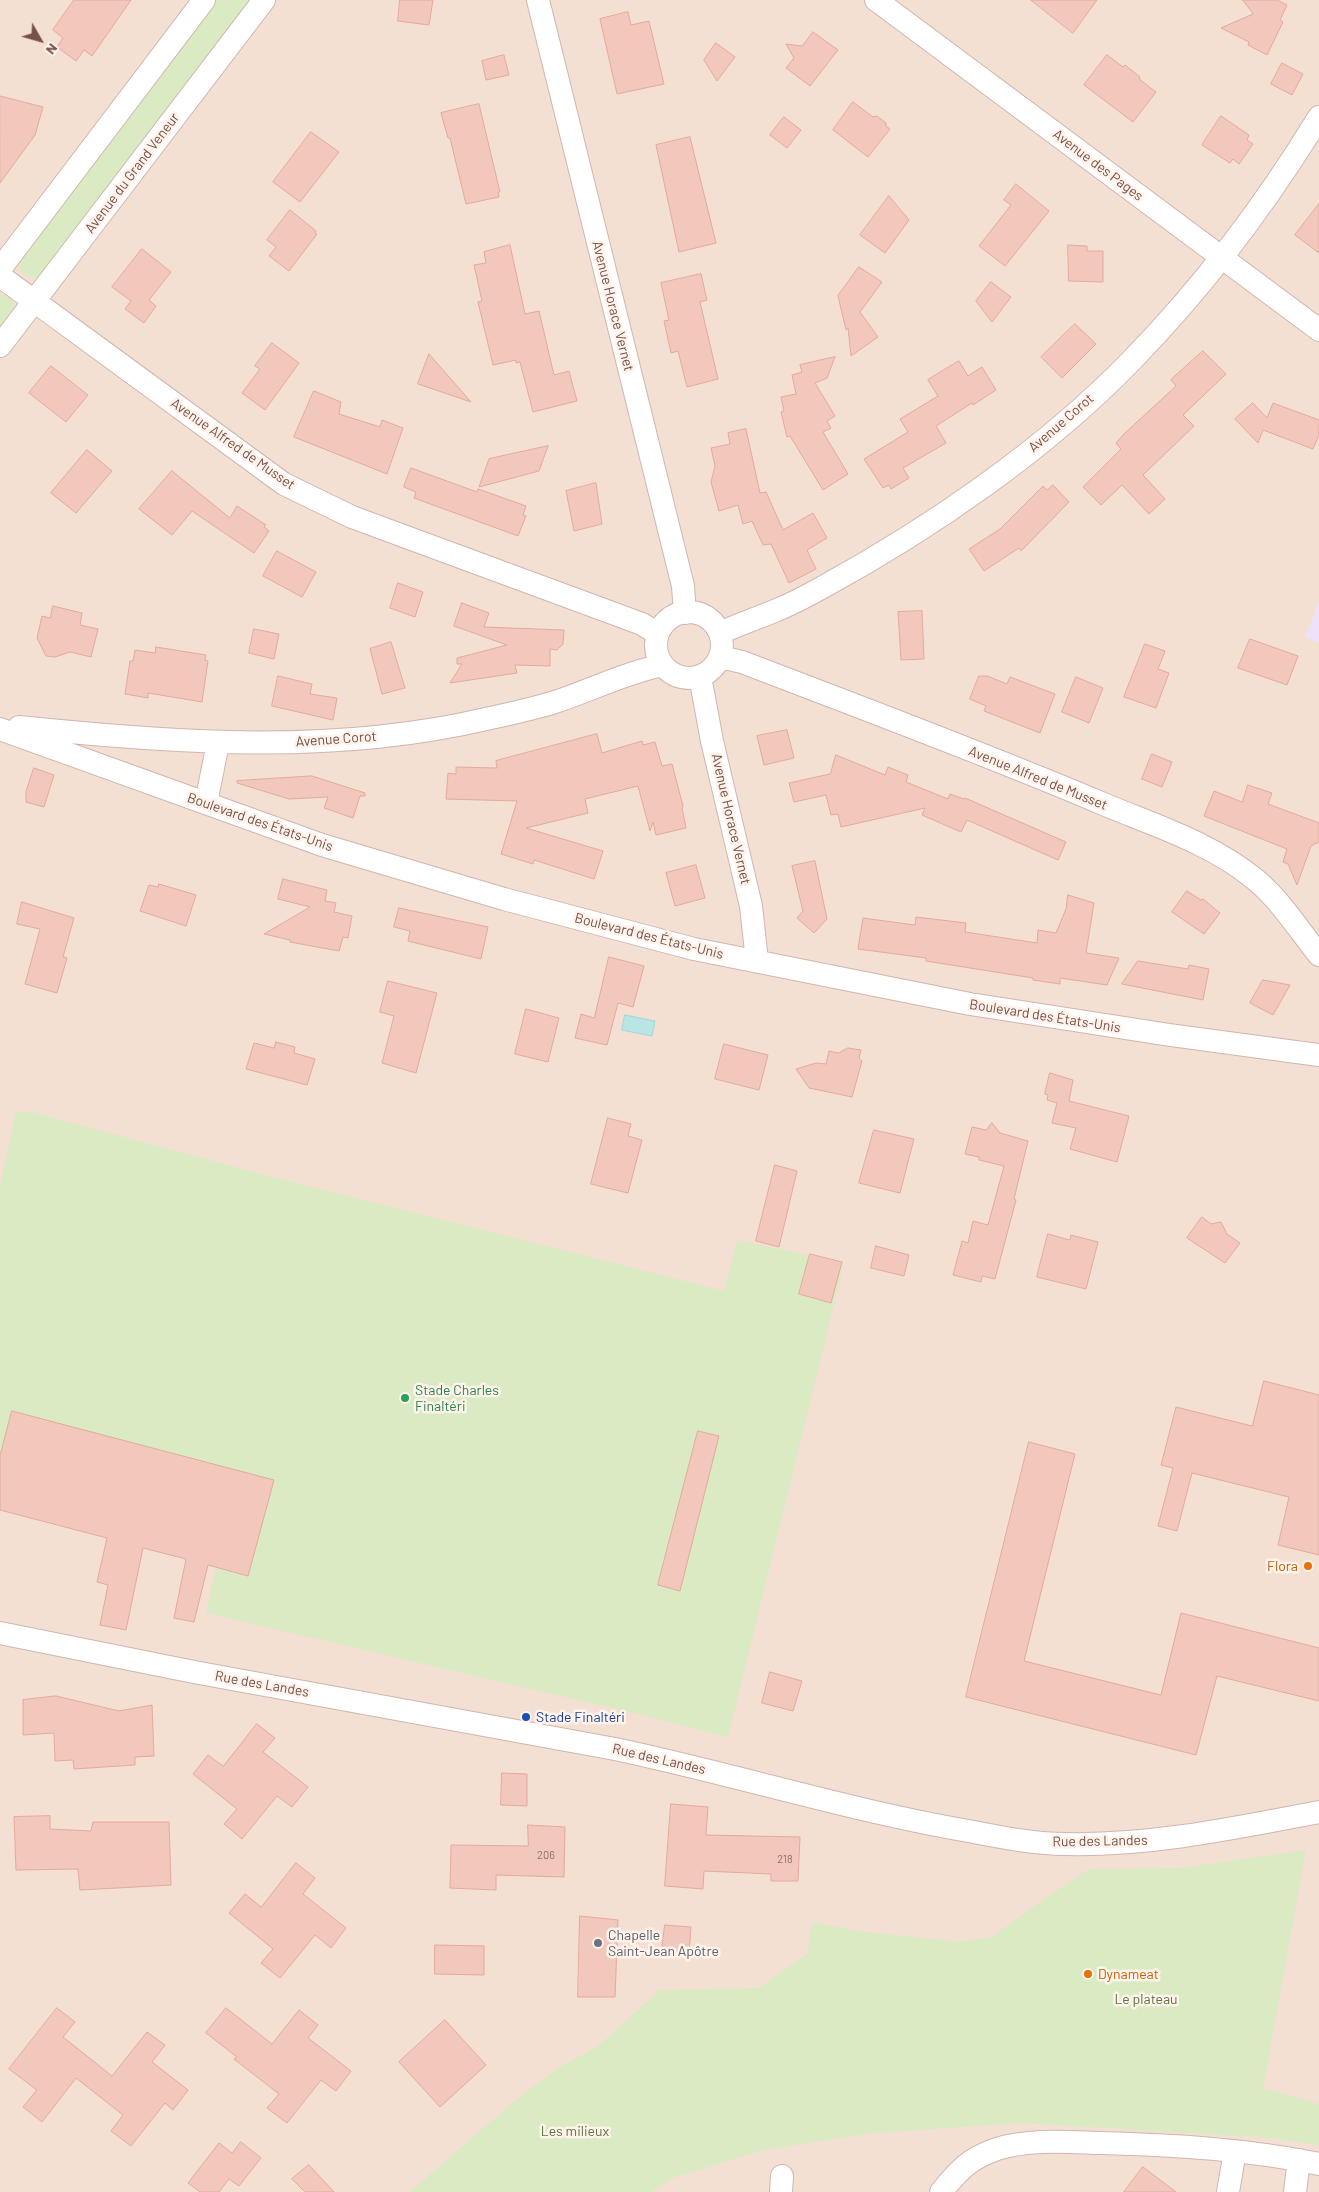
<!DOCTYPE html>
<html>
<head>
<meta charset="utf-8">
<style>
  body { margin:0 }
  #map { position:relative; width:1319px; height:2192px; overflow:hidden; background:#fcefe4; font-family:Barlow,sans-serif }
  canvas { display:block }
  .north { position:absolute; left:15px; top:15px; width:50px; height:50px; -webkit-text-stroke:4px #fff3eb; paint-order:stroke; rotate:128deg; font-size:14px; font-weight:700; line-height:20px; text-align:center; color:#75514a }
  .north::after { content:''; display:block; margin:auto; width:18px; height:22px; background:#75514a; clip-path:polygon(50% 0,100% 100%,50% 72%,0 100%) }
</style>
</head>
<body>
<div id="map">
<canvas width="1319" height="2192"></canvas>
<div class="north">N</div>
</div>
<script>
const g = document.querySelector('canvas').getContext('2d');
g.lineJoin = 'round';
function fillPath(path, color) { g.fillStyle = color; g.fill(path, 'evenodd'); }
function strokePath(path, color, width, dash) { g.strokeStyle = color; g.lineWidth = width; g.lineCap = dash ? 'butt' : 'round'; g.setLineDash(dash || []); g.stroke(path); }
function label(font, color, halo, rows, align = 'center') {
  g.font = font + ' Barlow,sans-serif'; g.lineWidth = 5; g.setLineDash([]); g.textBaseline = 'middle'; g.strokeStyle = halo; g.fillStyle = color; for (const [text, x, y, turn = 0] of rows) {
    g.save(); g.translate(x, y); g.rotate((+turn || 0) * Math.PI / 180); g.textAlign = isNaN(turn) ? turn : align; if (halo) g.strokeText(text, 0, 0); g.fillText(text, 0, 0); g.restore();
  }
}
const residential = new Path2D(`
  M 0,0 L 1319,0 L 1319,2192 L 0,2192 Z`);
const education = new Path2D(`
  M 1319,602 L 1319,643 L 1305,637 Z`);
const green = new Path2D(`
  M 212,0 L 253,0 L 44,275 L 37,278 L 24,275 L 17,264 Z
  M 0,294 C 26,299 9,321 0,333 Z
  M 16,1111 L 26,1114 L 28,1111 L 253,1172 L 724,1291 L 737,1240 L 844,1263 L 728,1737 L 642,1715 L 206,1613 L 218,1558 L 0,1506 L 0,1187 Z
  M 1306,1850 L 1263,2088 L 1319,2104 L 1319,2145 L 1272,2138 L 1022,2123 L 872,2133 L 763,2150 L 673,2178 L 651,2192 L 410,2192 L 517,2099 L 558,2068 L 597,2047 L 660,1990 L 759,1988 L 807,1954 L 812,1922 L 858,1931 L 958,1942 L 992,1937 L 1037,1904 L 1089,1869 L 1182,1868 Z`);
const water = new Path2D(`
  M 625,1015 L 655,1021 L 652,1036 L 622,1030 Z`);
const building = new Path2D(`
  M 74,0 L 131,0 L 92,56 L 84,50 L 76,61 L 57,47 L 63,38 L 53,30 Z
  M 400,0 L 433,0 L 429,25 L 398,21 Z
  M 1031,0 L 1097,0 L 1073,33 Z
  M 1243,0 L 1277,0 L 1287,5 L 1280,20 L 1283,22 L 1267,55 L 1248,45 L 1249,42 L 1221,28 L 1253,14 Z
  M 628,12 L 631,25 L 649,21 L 664,84 L 617,94 L 600,19 Z
  M 813,32 L 838,50 L 810,86 L 786,68 L 794,58 L 786,44 L 802,46 Z
  M 716,43 L 735,57 L 717,81 L 704,60 Z
  M 504,55 L 509,75 L 486,80 L 482,61 Z
  M 1107,55 L 1123,67 L 1125,65 L 1140,77 L 1139,79 L 1156,92 L 1133,122 L 1084,85 Z
  M 1282,63 L 1303,74 L 1292,95 L 1271,84 Z
  M 0,96 L 43,107 L 35,135 L 0,183 Z
  M 853,102 L 873,117 L 877,116 L 886,123 L 886,126 L 890,129 L 868,157 L 833,130 Z
  M 479,104 L 500,192 L 498,192 L 499,197 L 466,204 L 450,138 L 448,138 L 441,113 Z
  M 1221,116 L 1249,135 L 1247,140 L 1253,144 L 1239,164 L 1233,159 L 1230,163 L 1202,145 Z
  M 784,117 L 801,130 L 787,148 L 770,135 Z
  M 311,132 L 339,152 L 300,202 L 273,182 Z
  M 690,137 L 716,243 L 679,252 L 656,145 Z
  M 1016,184 L 1049,211 L 1005,266 L 979,246 L 1011,205 L 1004,200 Z
  M 889,196 L 909,220 L 885,253 L 860,235 Z
  M 1319,204 L 1319,253 L 1295,235 Z
  M 290,210 L 316,231 L 315,233 L 317,234 L 289,271 L 269,256 L 276,247 L 267,240 Z
  M 510,245 L 525,314 L 539,311 L 554,375 L 569,371 L 577,401 L 533,412 L 520,362 L 516,363 L 516,360 L 493,365 L 478,302 L 482,301 L 474,265 L 486,263 L 484,252 Z
  M 1068,245 L 1087,246 L 1087,251 L 1103,251 L 1103,282 L 1069,281 Z
  M 142,249 L 171,272 L 149,300 L 156,306 L 144,323 L 125,309 L 131,301 L 112,287 Z
  M 859,267 L 882,282 L 860,312 L 878,337 L 851,356 L 848,328 L 846,330 L 838,296 Z
  M 701,274 L 707,300 L 700,302 L 718,379 L 687,387 L 678,351 L 671,353 L 664,321 L 669,320 L 661,283 Z
  M 991,282 L 1011,297 L 992,322 L 976,301 Z
  M 1075,324 L 1096,344 L 1062,378 L 1041,357 Z
  M 272,343 L 299,363 L 265,410 L 242,393 L 260,369 L 255,366 Z
  M 1203,351 L 1226,374 L 1183,415 L 1194,426 L 1143,475 L 1165,499 L 1149,514 L 1122,485 L 1101,505 L 1083,487 L 1121,449 L 1116,443 L 1124,434 L 1176,386 L 1171,380 Z
  M 429,354 L 471,402 L 418,384 Z
  M 835,357 L 827,378 L 815,383 L 835,416 L 827,421 L 831,428 L 823,432 L 848,474 L 823,490 L 790,436 L 787,437 L 781,412 L 784,411 L 781,397 L 796,394 L 792,375 L 802,372 L 800,365 Z
  M 959,361 L 968,376 L 982,367 L 996,390 L 973,405 L 972,403 L 936,426 L 946,443 L 903,468 L 909,478 L 891,489 L 889,485 L 883,488 L 864,459 L 908,432 L 900,419 L 938,396 L 928,380 Z
  M 51,366 L 88,395 L 66,422 L 29,393 Z
  M 314,391 L 341,402 L 339,414 L 380,427 L 382,420 L 403,428 L 387,474 L 294,437 Z
  M 1253,403 L 1267,418 L 1273,403 L 1319,420 L 1319,435 L 1313,449 L 1263,430 L 1258,443 L 1235,419 Z
  M 746,429 L 760,493 L 766,492 L 783,530 L 813,513 L 827,538 L 807,550 L 816,569 L 789,583 L 771,544 L 763,545 L 752,521 L 743,524 L 738,505 L 719,511 L 711,482 L 715,466 L 711,448 L 730,444 L 728,433 Z
  M 548,446 L 539,471 L 479,487 L 489,459 Z
  M 87,450 L 112,471 L 76,513 L 51,493 Z
  M 411,468 L 477,492 L 478,489 L 526,506 L 523,515 L 526,516 L 518,536 L 414,498 L 416,492 L 404,487 Z
  M 172,471 L 230,518 L 237,506 L 266,525 L 264,527 L 269,531 L 254,553 L 192,511 L 172,535 L 139,509 Z
  M 596,483 L 602,524 L 574,531 L 566,491 Z
  M 1053,485 L 1069,502 L 1021,551 L 1019,548 L 984,571 L 969,549 L 1000,529 L 1043,486 L 1047,490 Z
  M 277,551 L 316,572 L 302,597 L 263,576 Z
  M 398,583 L 423,592 L 415,617 L 390,608 Z
  M 462,603 L 489,613 L 484,627 L 564,630 L 563,644 L 557,650 L 550,649 L 550,666 L 515,665 L 517,673 L 450,683 L 462,664 L 457,664 L 457,658 L 507,645 L 454,626 Z
  M 53,606 L 82,613 L 80,625 L 98,629 L 91,657 L 70,652 L 55,657 L 46,656 L 37,638 L 42,616 L 50,618 Z
  M 922,611 L 924,659 L 901,660 L 898,612 Z
  M 254,629 L 279,634 L 274,659 L 249,653 Z
  M 1250,639 L 1298,656 L 1287,685 L 1238,668 Z
  M 391,642 L 405,688 L 382,694 L 370,649 Z
  M 1145,644 L 1165,651 L 1158,669 L 1169,673 L 1156,708 L 1124,697 Z
  M 156,647 L 206,655 L 205,660 L 208,661 L 202,702 L 148,693 L 148,698 L 125,694 L 130,661 L 133,661 L 135,650 L 155,653 Z
  M 278,676 L 312,684 L 310,694 L 337,698 L 333,720 L 272,706 Z
  M 979,676 L 987,676 L 1007,684 L 1010,677 L 1055,694 L 1040,733 L 984,711 L 986,706 L 970,699 Z
  M 1076,677 L 1103,688 L 1089,723 L 1062,712 Z
  M 787,730 L 794,758 L 764,765 L 757,736 Z
  M 597,734 L 602,753 L 642,741 L 643,745 L 655,742 L 662,766 L 672,764 L 683,806 L 682,808 L 686,828 L 656,835 L 653,822 L 650,831 L 638,786 L 585,799 L 588,813 L 526,828 L 603,851 L 594,879 L 534,860 L 533,864 L 501,854 L 517,801 L 446,799 L 448,773 L 456,774 L 456,767 L 497,768 L 496,761 Z
  M 1152,754 L 1172,762 L 1162,787 L 1142,779 Z
  M 836,755 L 885,775 L 888,767 L 908,775 L 906,782 L 948,799 L 950,794 L 964,799 L 965,798 L 1066,842 L 1058,860 L 967,820 L 961,832 L 922,815 L 925,808 L 841,827 L 838,814 L 831,815 L 826,795 L 794,802 L 789,783 L 830,774 Z
  M 34,768 L 54,775 L 44,807 L 26,802 L 26,792 Z
  M 312,776 L 365,793 L 365,796 L 360,796 L 353,818 L 324,808 L 328,797 L 289,799 L 237,783 L 237,781 Z
  M 1248,785 L 1272,793 L 1268,804 L 1319,823 L 1319,842 L 1311,846 L 1297,885 L 1288,864 L 1283,862 L 1287,849 L 1204,816 L 1214,791 L 1242,802 Z
  M 815,861 L 827,919 L 814,933 L 797,918 L 803,911 L 792,866 Z
  M 696,865 L 705,898 L 675,906 L 666,873 Z
  M 283,879 L 327,890 L 325,901 L 336,903 L 334,912 L 352,916 L 348,938 L 343,937 L 339,951 L 290,942 L 290,940 L 264,934 L 310,907 L 278,899 Z
  M 159,884 L 196,895 L 186,926 L 140,911 L 149,885 L 158,887 Z
  M 1187,891 L 1201,900 L 1203,899 L 1220,913 L 1204,934 L 1172,912 Z
  M 1068,895 L 1094,903 L 1086,953 L 1119,958 L 1107,985 L 1060,978 L 1060,984 L 1033,980 L 1033,978 L 926,961 L 926,958 L 858,949 L 863,918 L 915,925 L 916,917 L 966,923 L 965,932 L 1037,943 L 1038,930 L 1056,933 L 1066,909 Z
  M 22,902 L 74,918 L 63,957 L 67,958 L 57,993 L 25,984 L 40,929 L 17,924 Z
  M 399,908 L 488,927 L 481,959 L 408,941 L 410,931 L 394,927 Z
  M 609,957 L 644,966 L 633,1007 L 618,1003 L 607,1045 L 575,1038 L 581,1014 L 594,1018 Z
  M 1138,961 L 1188,969 L 1189,965 L 1209,969 L 1203,1000 L 1122,984 Z
  M 1263,980 L 1290,985 L 1273,1015 L 1250,1003 Z
  M 388,981 L 437,993 L 416,1073 L 382,1063 L 394,1016 L 380,1012 Z
  M 526,1009 L 559,1018 L 548,1062 L 515,1054 Z
  M 276,1042 L 295,1047 L 294,1053 L 315,1059 L 307,1085 L 246,1069 L 254,1043 L 274,1048 Z
  M 724,1044 L 768,1055 L 759,1090 L 715,1079 Z
  M 848,1048 L 861,1050 L 859,1058 L 862,1061 L 852,1097 L 809,1088 L 796,1069 L 816,1063 L 826,1064 L 829,1051 L 838,1053 Z
  M 1050,1073 L 1073,1080 L 1069,1101 L 1129,1116 L 1117,1162 L 1070,1149 L 1076,1128 L 1052,1123 L 1057,1103 L 1047,1100 L 1048,1095 L 1045,1094 Z
  M 608,1118 L 631,1124 L 628,1136 L 642,1140 L 628,1193 L 591,1184 Z
  M 992,1123 L 1000,1133 L 1028,1141 L 1014,1199 L 1016,1200 L 995,1279 L 982,1276 L 981,1282 L 953,1275 L 962,1241 L 968,1243 L 973,1221 L 988,1225 L 1004,1166 L 979,1160 L 979,1157 L 965,1154 L 972,1127 L 986,1130 Z
  M 874,1130 L 914,1139 L 900,1193 L 859,1183 Z
  M 775,1165 L 797,1171 L 779,1247 L 756,1241 Z
  M 1202,1217 L 1211,1224 L 1221,1222 L 1227,1234 L 1240,1243 L 1225,1263 L 1187,1238 Z
  M 1048,1234 L 1070,1240 L 1071,1235 L 1098,1242 L 1086,1289 L 1037,1277 Z
  M 876,1246 L 909,1255 L 904,1276 L 871,1268 Z
  M 810,1254 L 842,1262 L 831,1303 L 799,1294 Z
  M 1264,1381 L 1319,1395 L 1319,1555 L 1278,1545 L 1289,1497 L 1192,1473 L 1177,1531 L 1158,1526 L 1173,1468 L 1161,1465 L 1176,1407 L 1252,1426 Z
  M 12,1411 L 274,1480 L 248,1576 L 208,1565 L 194,1622 L 174,1618 L 186,1559 L 143,1548 L 126,1630 L 100,1625 L 108,1585 L 97,1582 L 107,1538 L 0,1510 L 0,1456 Z
  M 698,1431 L 719,1436 L 680,1591 L 658,1585 Z
  M 1029,1442 L 1075,1454 L 1024,1661 L 1161,1695 L 1181,1613 L 1319,1648 L 1319,1701 L 1217,1676 L 1196,1755 L 966,1697 Z
  M 770,1672 L 802,1681 L 793,1711 L 762,1703 Z
  M 56,1696 L 119,1711 L 152,1705 L 154,1756 L 135,1757 L 135,1765 L 74,1769 L 73,1760 L 55,1761 L 54,1733 L 23,1735 L 23,1700 Z
  M 257,1724 L 275,1738 L 263,1752 L 308,1787 L 292,1807 L 277,1796 L 242,1839 L 224,1824 L 237,1809 L 193,1774 L 208,1755 L 223,1766 Z
  M 502,1773 L 527,1774 L 527,1806 L 501,1805 Z
  M 671,1804 L 708,1807 L 706,1835 L 800,1837 L 798,1881 L 771,1881 L 771,1874 L 704,1871 L 703,1889 L 665,1886 Z
  M 50,1816 L 50,1829 L 91,1831 L 93,1822 L 169,1822 L 171,1885 L 80,1890 L 78,1869 L 16,1870 L 14,1817 Z
  M 528,1825 L 565,1827 L 564,1877 L 496,1875 L 496,1890 L 450,1888 L 451,1845 L 528,1846 Z
  M 296,1863 L 315,1878 L 303,1894 L 346,1928 L 331,1948 L 315,1935 L 280,1978 L 261,1963 L 273,1949 L 229,1913 L 245,1894 L 261,1907 Z
  M 580,1916 L 618,1920 L 615,1997 L 578,1997 Z
  M 665,1925 L 691,1927 L 689,1954 L 662,1951 Z
  M 435,1945 L 484,1946 L 484,1975 L 435,1974 Z
  M 57,2008 L 75,2022 L 63,2037 L 112,2076 L 147,2032 L 165,2045 L 152,2062 L 188,2090 L 173,2110 L 165,2103 L 131,2146 L 111,2131 L 123,2115 L 76,2078 L 42,2122 L 23,2107 L 37,2090 L 9,2069 Z
  M 226,2008 L 272,2044 L 299,2010 L 318,2025 L 308,2038 L 351,2071 L 336,2091 L 321,2080 L 287,2123 L 267,2108 L 279,2094 L 234,2059 L 237,2057 L 206,2033 Z
  M 445,2020 L 486,2065 L 440,2107 L 399,2062 Z
  M 241,2142 L 261,2158 L 239,2186 L 229,2179 L 219,2192 L 200,2192 L 188,2183 L 219,2143 L 232,2153 Z
  M 309,2165 L 334,2192 L 305,2192 L 292,2179 Z
  M 1143,2167 L 1176,2192 L 1124,2192 Z`);
const minor = new Path2D(`
  M 538,0 L 683,586 L 685,613
  M 876,0 L 1319,330
  M 0,269 L 204,0
  M 0,276 L 284,484 L 352,517 L 642,624 L 658,634
  M 0,346 L 264,0
  M656 645a33 33 0 1 1 66 0a33 33 0 1 1-66 0Z
  M 720,633 C 737,625 755,619 772,612 C 790,605 807,596 823,587 C 931,528 1046,449 1132,360 C 1203,287 1266,204 1319,117
  M 720,657 L 742,662 C 862,708 983,753 1101,803 C 1153,825 1212,843 1256,880 C 1281,901 1299,930 1319,955
  M 698,677 L 702,687 L 712,741 L 751,906 L 757,961
  M 19,727 C 174,743 332,755 486,719 C 509,714 533,709 555,702 C 591,690 625,673 662,665
  M 0,729 L 322,845 L 504,899 L 694,949 L 970,1004 L 1170,1035 L 1319,1055
  M 206,803 L 218,743
  M 0,1633 L 194,1672 L 615,1749 C 729,1773 841,1808 957,1829 C 992,1835 1029,1844 1065,1844 C 1150,1846 1235,1828 1319,1812
  M 781,2192 L 782,2176
  M 941,2192 C 959,2170 970,2158 997,2149 C 1030,2139 1066,2142 1100,2143 C 1173,2145 1246,2149 1319,2164
  M 1228,2192 L 1235,2151
  M 1295,2192 L 1299,2160`);
const markers = [
  [405,1398,5,"#2e9e5b"],
  [1308,1566,5,"#e8710a"],
  [526,1717,5,"#1a4fb4"],
  [598,1943,5,"#6b7280"],
  [1088,1974,5,"#e8710a"]
];
const numberNames = [
  ["206",546,1855],
  ["218",785,1859]
];
const streetNames = [
  ["Avenue des Pages",1098,165,37],
  ["Avenue du Grand Veneur",132,173,-53],
  ["Avenue Horace Vernet",613,306,76],
  ["Avenue Corot",1061,423,-41],
  ["Avenue Alfred de Musset",233,444,35],
  ["Avenue Corot",336,739,-4],
  ["Avenue Alfred de Musset",1038,778,22],
  ["Avenue Horace Vernet",731,819,77],
  ["Boulevard des États-Unis",260,822,19],
  ["Boulevard des États-Unis",649,936,14],
  ["Boulevard des États-Unis",1045,1016,9],
  ["Rue des Landes",262,1684,10],
  ["Rue des Landes",659,1759,13],
  ["Rue des Landes",1100,1841,-1]
];
const leisureNames = [
  ["Stade Charles",415,1390],
  ["Finaltéri",415,1406]
];
const foodNames = [
  ["Flora",1298,1566],
  ["Dynameat",1098,1974,"left"]
];
const transitNames = [
  ["Stade Finaltéri",536,1717]
];
const worshipNames = [
  ["Chapelle",608,1935],
  ["Saint-Jean Apôtre",608,1951]
];
const parkNames = [
  ["Le plateau",1146,1999],
  ["Les milieux",575,2131]
];
fillPath(residential, '#f4dfd3');
fillPath(education, '#ece1f9');
fillPath(green, '#daeac3');
fillPath(water, '#b9e6e4');
strokePath(water, '#9fd8d6', 1);
fillPath(building, '#f2c7bc');
strokePath(building, '#e4aa9c', 1);
strokePath(minor, '#d0b6ae', 24);
strokePath(minor, '#fff', 22);
for (const [x, y, r, color] of markers) { const dot = new Path2D(); dot.arc(x, y, r, 0, 2 * Math.PI); g.fillStyle = color; g.fill(dot); strokePath(dot, '#fff3eb', 2); }
label('11px', '#946e66', null, numberNames);
label('14px', '#75514a', '#fff3eb', streetNames);
label('14px', '#27864d', '#fff3eb', leisureNames, 'left');
label('14px', '#c56008', '#fff3eb', foodNames, 'right');
label('14px', '#164399', '#fff3eb', transitNames, 'left');
label('14px', '#5b616d', '#fff3eb', worshipNames, 'left');
label('14px', '#59753f', '#fff3eb', parkNames);
</script>
</body>
</html>
